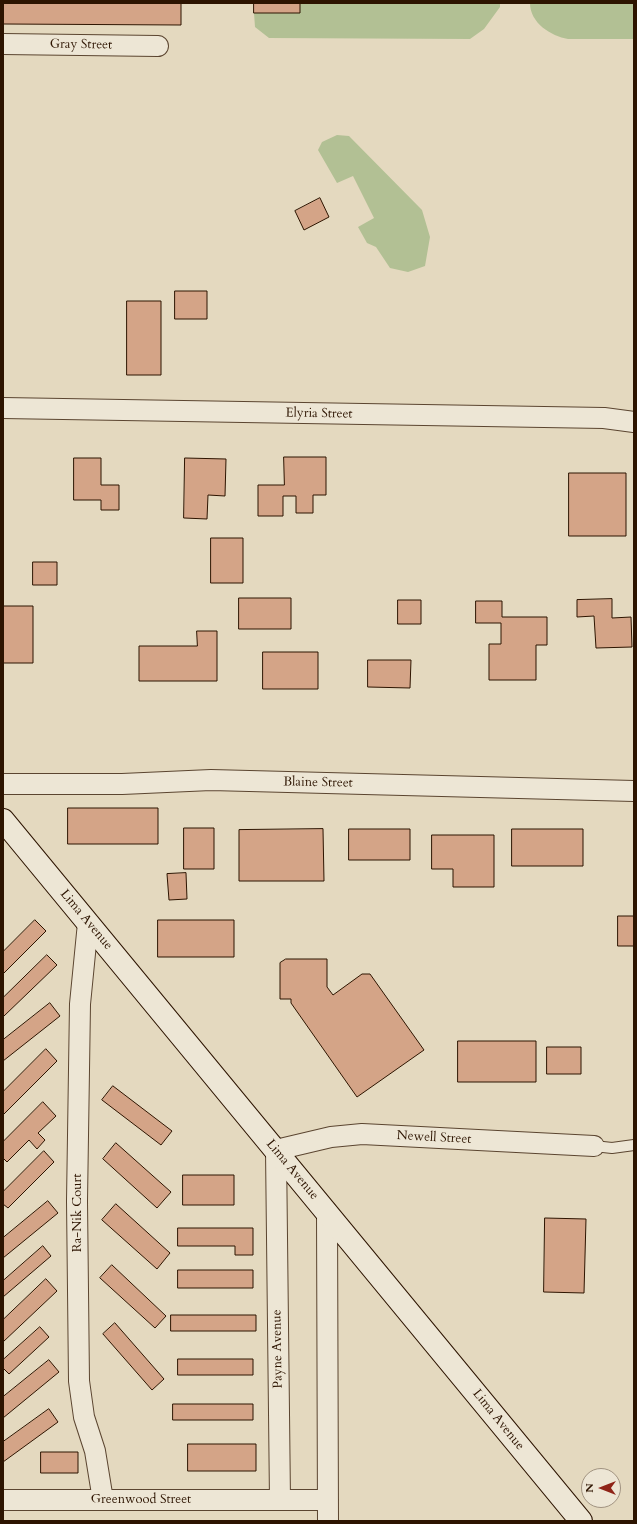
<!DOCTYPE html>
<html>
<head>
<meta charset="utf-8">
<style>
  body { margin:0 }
  #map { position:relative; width:637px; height:1524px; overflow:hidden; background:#e4d9bf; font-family:Cardo,serif }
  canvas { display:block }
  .frame { position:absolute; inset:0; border:4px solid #2d1400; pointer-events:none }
  .north { position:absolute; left:581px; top:1468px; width:40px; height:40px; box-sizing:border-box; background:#ede6d5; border:1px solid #a09280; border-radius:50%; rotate:270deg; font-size:11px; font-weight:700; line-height:16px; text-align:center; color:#2d1400 }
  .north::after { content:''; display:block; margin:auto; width:14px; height:18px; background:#8f2418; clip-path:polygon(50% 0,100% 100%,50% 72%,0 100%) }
</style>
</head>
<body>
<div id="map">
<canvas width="637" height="1524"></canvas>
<div class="frame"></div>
<div class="north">N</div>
</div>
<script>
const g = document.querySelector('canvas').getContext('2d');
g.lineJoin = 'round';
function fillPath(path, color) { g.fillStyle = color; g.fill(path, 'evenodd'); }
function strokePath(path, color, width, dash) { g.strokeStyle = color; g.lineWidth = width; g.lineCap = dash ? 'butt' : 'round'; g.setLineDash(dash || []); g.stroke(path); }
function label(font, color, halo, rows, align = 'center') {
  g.font = font + ' Cardo,serif'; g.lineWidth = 3; g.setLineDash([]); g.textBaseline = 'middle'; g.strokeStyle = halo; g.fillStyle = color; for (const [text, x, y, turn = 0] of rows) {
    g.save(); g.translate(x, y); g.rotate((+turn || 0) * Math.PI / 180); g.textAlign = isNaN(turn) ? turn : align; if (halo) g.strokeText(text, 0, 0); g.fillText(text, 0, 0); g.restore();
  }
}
const green = new Path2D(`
  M 300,3 L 500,3 L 500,7 L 484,29 L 470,39 L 269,38 L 255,27 L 254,13 L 300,13 Z
  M 530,3 L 634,3 L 634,39 L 568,39 C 551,36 530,23 530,3 Z
  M 337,135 L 349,136 L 422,210 L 430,237 L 425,266 L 408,272 L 390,268 L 376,247 L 367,243 L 358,227 L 374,218 L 353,176 L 337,183 L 318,150 L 322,142 Z`);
const building = new Path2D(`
  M 3,3 L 181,3 L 181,25 L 3,24 Z
  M 254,3 L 300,3 L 300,13 L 254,13 Z
  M 320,198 L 329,217 L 304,230 L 295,211 Z
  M 175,291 L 207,291 L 207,319 L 175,319 Z
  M 127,301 L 161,301 L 161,375 L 127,375 Z
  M 284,457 L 326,457 L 326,495 L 313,495 L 313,513 L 296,513 L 296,496 L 283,496 L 283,516 L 258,516 L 258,485 L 284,485 Z
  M 74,458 L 101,458 L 101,485 L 119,485 L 119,510 L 101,510 L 101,500 L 74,500 Z
  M 185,458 L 226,459 L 225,496 L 208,495 L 207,519 L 184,518 Z
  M 569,473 L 626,473 L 626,536 L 569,536 Z
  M 211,538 L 243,538 L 243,583 L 211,583 Z
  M 33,562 L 57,562 L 57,585 L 33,585 Z
  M 239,598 L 291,598 L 291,629 L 239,629 Z
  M 612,599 L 612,618 L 631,617 L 632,647 L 596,648 L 594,616 L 577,617 L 577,600 Z
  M 398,600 L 421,600 L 421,624 L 398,624 Z
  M 476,601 L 502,601 L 502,617 L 547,617 L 547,645 L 536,645 L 536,680 L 489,680 L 489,644 L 501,644 L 501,623 L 476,623 Z
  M 3,606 L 33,606 L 33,663 L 3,663 Z
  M 197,631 L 217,631 L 217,681 L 139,681 L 139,646 L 197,646 Z
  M 263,652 L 318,652 L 318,689 L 263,689 Z
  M 368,660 L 411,660 L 410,688 L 368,687 Z
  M 68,808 L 158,808 L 158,844 L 68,844 Z
  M 184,828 L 214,828 L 214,869 L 184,869 Z
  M 323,829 L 324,881 L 239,881 L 239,830 Z
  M 349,829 L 410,829 L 410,860 L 349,860 Z
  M 512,829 L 583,829 L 583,866 L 512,866 Z
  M 432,835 L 494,835 L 494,887 L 453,887 L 453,869 L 432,869 Z
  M 186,873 L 187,899 L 169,900 L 167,874 Z
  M 618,916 L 634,916 L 634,946 L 618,946 Z
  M 35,920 L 46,931 L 3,974 L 3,952 Z
  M 158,920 L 234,920 L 234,957 L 158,957 Z
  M 47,955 L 57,965 L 4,1016 L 3,1015 L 3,998 Z
  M 286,959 L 327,959 L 327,987 L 333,995 L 362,974 L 370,974 L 424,1050 L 357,1097 L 291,1003 L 291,999 L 280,999 L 280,963 Z
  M 50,1003 L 60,1016 L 3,1061 L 3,1040 Z
  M 458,1041 L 536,1041 L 536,1082 L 458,1082 Z
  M 547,1047 L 581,1047 L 581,1074 L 547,1074 Z
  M 46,1049 L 57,1061 L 3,1115 L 3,1092 Z
  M 113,1086 L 172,1131 L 161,1145 L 102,1100 Z
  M 43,1102 L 56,1116 L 38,1133 L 45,1140 L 37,1149 L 29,1140 L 7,1162 L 3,1158 L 3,1142 Z
  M 116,1143 L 171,1192 L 157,1208 L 103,1159 Z
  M 44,1151 L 54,1162 L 8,1208 L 3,1204 L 3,1192 Z
  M 183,1175 L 234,1175 L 234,1205 L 183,1205 Z
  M 48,1201 L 58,1213 L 3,1258 L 3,1238 Z
  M 116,1204 L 170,1253 L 157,1269 L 102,1220 Z
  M 545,1218 L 586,1219 L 584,1293 L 544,1292 Z
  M 178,1228 L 253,1228 L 253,1255 L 235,1255 L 235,1246 L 178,1246 Z
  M 43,1246 L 51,1256 L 3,1297 L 3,1281 Z
  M 112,1265 L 166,1316 L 155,1328 L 100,1278 Z
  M 178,1270 L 253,1270 L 253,1288 L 178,1288 Z
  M 46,1279 L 57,1291 L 3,1342 L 3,1320 Z
  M 171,1315 L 256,1315 L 256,1331 L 171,1331 Z
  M 115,1323 L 164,1379 L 152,1390 L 103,1334 Z
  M 40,1327 L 49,1337 L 9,1374 L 3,1368 L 3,1360 Z
  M 178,1359 L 253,1359 L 253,1375 L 178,1375 Z
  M 49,1360 L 59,1372 L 3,1418 L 3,1397 Z
  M 173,1404 L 253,1404 L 253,1420 L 173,1420 Z
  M 49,1409 L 58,1422 L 3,1462 L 3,1442 Z
  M 188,1444 L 256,1444 L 256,1471 L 188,1471 Z
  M 41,1452 L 78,1452 L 78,1473 L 41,1473 Z`);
const lane = new Path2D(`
  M 594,1146 L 612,1148 L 634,1145`);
const street = new Path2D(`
  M 3,44 L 158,46
  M 3,408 C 203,412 403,416 604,418 L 634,422
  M 3,784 L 122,784 L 211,780 L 634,791
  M 88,923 L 80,1004 L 77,1201 L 79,1381 L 84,1417 L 95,1451 L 103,1500
  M 327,1212 L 328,1521
  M 3,1500 L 328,1500
  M 280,1500 L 276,1150 L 331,1137 L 362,1134 L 594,1146`);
const secondary = new Path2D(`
  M 3,820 L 581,1521`);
const streetNames = [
  ["Gray Street",81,45,1],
  ["Elyria Street",319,414,1],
  ["Blaine Street",318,783,1],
  ["Lima Avenue",86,920,50],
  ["Newell Street",434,1138,3],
  ["Lima Avenue",292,1170,50],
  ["Ra-Nik Court",78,1213,-90],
  ["Payne Avenue",278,1349,-91],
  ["Lima Avenue",498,1420,51],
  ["Greenwood Street",141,1500]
];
fillPath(green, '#b2c094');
fillPath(building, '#d4a487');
strokePath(building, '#2d1400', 1);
strokePath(lane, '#5b4530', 12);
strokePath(street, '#5b4530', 22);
strokePath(secondary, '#2d1400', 24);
strokePath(lane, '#ede6d5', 10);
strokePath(street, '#ede6d5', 20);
strokePath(secondary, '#ede6d5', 22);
label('13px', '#2d1400', '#ede6d5', streetNames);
</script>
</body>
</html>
